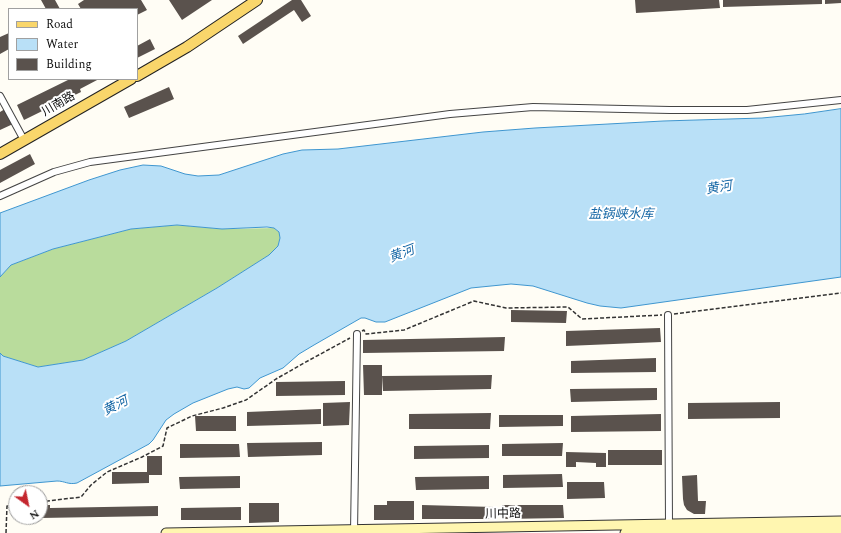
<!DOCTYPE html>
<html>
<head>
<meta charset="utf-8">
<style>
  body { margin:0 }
  #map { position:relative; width:841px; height:533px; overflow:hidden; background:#fffdf5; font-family:Spectral,serif }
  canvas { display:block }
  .legend { position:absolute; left:8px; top:8px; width:130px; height:72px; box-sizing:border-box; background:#fff; border:1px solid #a0a0a0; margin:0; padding:5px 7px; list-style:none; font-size:12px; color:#111 }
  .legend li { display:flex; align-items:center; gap:8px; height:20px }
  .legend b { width:20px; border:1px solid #a0a0a0 }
  .north { position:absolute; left:8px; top:485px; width:40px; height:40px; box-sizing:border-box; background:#fff; border:1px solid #a0a0a0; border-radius:50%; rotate:147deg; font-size:11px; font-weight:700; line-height:16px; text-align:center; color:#111 }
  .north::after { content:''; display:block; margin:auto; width:14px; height:18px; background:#c4262e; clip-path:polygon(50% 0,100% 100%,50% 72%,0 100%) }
</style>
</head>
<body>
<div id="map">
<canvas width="841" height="533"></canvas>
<ul class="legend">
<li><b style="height:5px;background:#f9d66b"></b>Road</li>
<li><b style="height:11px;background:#b9e0f7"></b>Water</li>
<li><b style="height:11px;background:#5a524d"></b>Building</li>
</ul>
<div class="north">N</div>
</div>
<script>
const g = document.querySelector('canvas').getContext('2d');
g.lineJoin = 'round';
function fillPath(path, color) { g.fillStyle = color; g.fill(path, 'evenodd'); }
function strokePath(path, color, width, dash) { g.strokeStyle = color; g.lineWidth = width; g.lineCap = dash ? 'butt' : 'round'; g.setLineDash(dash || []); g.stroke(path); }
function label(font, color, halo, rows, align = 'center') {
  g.font = font + ' Spectral,"Noto Sans SC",serif'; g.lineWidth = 4; g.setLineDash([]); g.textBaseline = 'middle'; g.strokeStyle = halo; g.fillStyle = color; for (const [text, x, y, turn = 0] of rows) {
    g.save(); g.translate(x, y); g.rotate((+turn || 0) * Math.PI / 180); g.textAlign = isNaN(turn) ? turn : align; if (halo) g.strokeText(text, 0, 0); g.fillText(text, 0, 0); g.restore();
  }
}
const forest = new Path2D(`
  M 177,225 L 222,229 L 274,228 L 279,232 L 280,238 L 278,246 L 269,255 L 217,288 L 126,341 L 83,360 L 38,367 L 3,356 L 0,353 L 0,277 L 11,265 L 53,249 L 131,229 Z`);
const water = new Path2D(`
  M 841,109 L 841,277 L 621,308 L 600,306 L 587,303 L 533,286 L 511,284 L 471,288 L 385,322 L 376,322 L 365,318 L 361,318 L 314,345 L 299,354 L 283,368 L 260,378 L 249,388 L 244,389 L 237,387 L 228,389 L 193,403 L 174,414 L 166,420 L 153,440 L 149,444 L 77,483 C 68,485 65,481 57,481 L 0,486 L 0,353 L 3,356 L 38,367 L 83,360 L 126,341 L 217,288 L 269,255 L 278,246 L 280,238 L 279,232 L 274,228 L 267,227 L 222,229 L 177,225 L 131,229 L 53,249 L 11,265 L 0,277 L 0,213 L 89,180 L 120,170 L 143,165 L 161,166 L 185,174 L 198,176 L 219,175 L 283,154 L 302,150 L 338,149 L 483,132 L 535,128 L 663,121 L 762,118 L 804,114 Z`);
const building = new Path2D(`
  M 41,0 L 55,0 L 60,9 L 46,9 Z
  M 84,0 L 141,0 L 147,10 L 137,15 L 137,9 L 81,9 L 78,4 Z
  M 169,0 L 212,0 L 182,20 Z
  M 292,0 L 301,0 L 311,16 L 302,22 L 294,10 L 243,44 L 238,36 Z
  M 635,0 L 719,0 L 720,8 L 636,13 Z
  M 723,0 L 822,0 L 822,4 L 723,7 Z
  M 825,0 L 841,0 L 841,3 L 825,4 Z
  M 9,33 L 9,49 L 0,54 L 0,37 Z
  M 150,39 L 155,49 L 137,58 L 137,46 Z
  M 70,79 L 99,79 L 80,89 L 81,92 L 24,120 L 17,105 Z
  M 169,87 L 174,99 L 129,118 L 124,107 Z
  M 5,109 L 13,124 L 0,130 L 0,112 Z
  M 30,154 L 35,164 L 0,183 L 0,170 Z
  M 511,310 L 567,311 L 566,323 L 511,322 Z
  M 660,328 L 661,342 L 566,346 L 566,331 Z
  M 505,337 L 504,351 L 363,353 L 363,340 Z
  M 656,358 L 656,372 L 571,373 L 571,361 Z
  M 363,365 L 382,365 L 382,395 L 364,395 Z
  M 492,375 L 491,389 L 383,391 L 382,376 Z
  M 345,381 L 345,395 L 276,396 L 276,382 Z
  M 657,388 L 657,400 L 571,402 L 570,389 Z
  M 350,402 L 349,425 L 323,426 L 323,403 Z
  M 780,402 L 780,418 L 688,419 L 688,403 Z
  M 321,409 L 321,424 L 247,426 L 247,412 Z
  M 491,413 L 490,429 L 409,429 L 409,414 Z
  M 661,414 L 661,431 L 571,432 L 571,416 Z
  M 499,415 L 563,415 L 563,426 L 499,427 Z
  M 195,416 L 236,416 L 236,431 L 196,431 Z
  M 322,442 L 322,455 L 248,457 L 247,443 Z
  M 563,443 L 562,456 L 502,456 L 502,444 Z
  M 180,444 L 239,444 L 240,457 L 180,458 Z
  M 489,445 L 489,458 L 414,459 L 414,446 Z
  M 608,450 L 662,450 L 662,465 L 608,465 Z
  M 566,452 L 606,453 L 606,467 L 596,467 L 596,463 L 576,462 L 576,467 L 566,467 Z
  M 147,456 L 162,456 L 162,475 L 149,475 L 149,483 L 112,484 L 112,472 L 147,472 Z
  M 562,474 L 563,487 L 503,488 L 503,475 Z
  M 697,475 L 698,501 L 706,501 L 705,514 L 694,514 L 687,510 L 684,505 L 683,499 L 682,476 Z
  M 240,476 L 240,488 L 180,489 L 179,477 Z
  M 489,476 L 489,489 L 416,490 L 415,477 Z
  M 567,482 L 604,482 L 605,498 L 567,499 Z
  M 387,501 L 414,501 L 414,520 L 374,520 L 374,505 L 387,505 Z
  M 249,503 L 279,503 L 279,522 L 249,523 Z
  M 40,505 L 50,505 L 50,508 L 158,506 L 158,516 L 40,518 Z
  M 422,505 L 494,507 L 493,519 L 422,519 Z
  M 502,505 L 563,505 L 564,518 L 502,519 Z
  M 241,507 L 241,520 L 181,520 L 181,508 Z`);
const path = new Path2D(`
  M 674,314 L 841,293
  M 362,331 L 364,330 L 366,334 L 404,330 L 474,301 L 506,308 L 568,307 L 582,319 L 662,315
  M 40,502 L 81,497 L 91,485 L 107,472 L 142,457 L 163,446 L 167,428 L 192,416 L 223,408 L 246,400 L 276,379 L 304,363 L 350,338
  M 6,533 L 7,506 L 16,505`);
const street = new Path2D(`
  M 0,96 L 24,140
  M 0,196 L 54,172 L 90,162 L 450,114 L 533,107 L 670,110 L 747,110 L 841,100
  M 668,315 L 669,527
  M 354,532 L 357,334`);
const secondary = new Path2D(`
  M 166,533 L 841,521
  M 625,533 L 841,529`);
const primary = new Path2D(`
  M 137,76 L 187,47 L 257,0
  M 0,154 L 131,79`);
const streetNames = [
  ["川南路",59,105,-30],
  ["川中路",503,515,-1]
];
const waterNames = [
  ["黄河",719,189,-9],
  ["盐锅峡水库",621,215],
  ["黄河",402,255,-21],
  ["黄河",116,407,-27]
];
fillPath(forest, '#b9dc9c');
fillPath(water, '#b9e0f7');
strokePath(water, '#3f96cf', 1);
fillPath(building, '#5a524d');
strokePath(street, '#444', 8);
strokePath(secondary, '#333', 11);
strokePath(primary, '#222', 12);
strokePath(path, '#333', 1.5, [4, 2]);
strokePath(street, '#fff', 6);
strokePath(secondary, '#fff6b0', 9);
strokePath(primary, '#f9d66b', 10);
label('12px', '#111', '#fff', streetNames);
label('italic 13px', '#1768a6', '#fff', waterNames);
</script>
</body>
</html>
